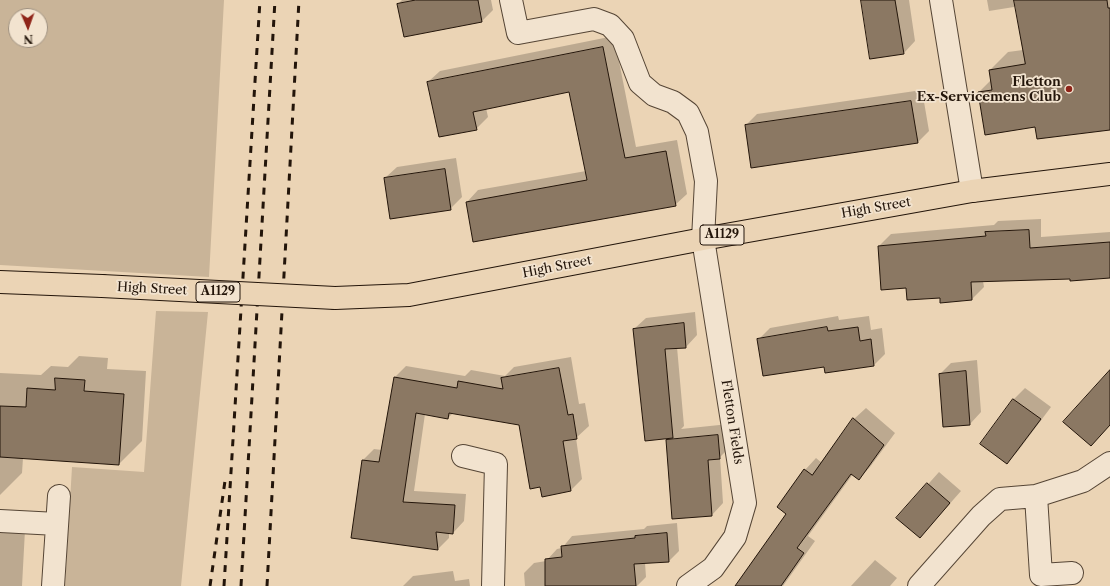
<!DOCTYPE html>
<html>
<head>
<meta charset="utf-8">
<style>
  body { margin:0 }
  #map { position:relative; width:1110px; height:586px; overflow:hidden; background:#ebd4b5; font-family:"Libre Caslon Text",serif }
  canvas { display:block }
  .north { position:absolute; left:8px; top:8px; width:40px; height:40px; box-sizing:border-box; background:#f2e3cf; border:1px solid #9f9180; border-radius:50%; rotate:178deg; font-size:11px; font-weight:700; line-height:16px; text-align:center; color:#23150a }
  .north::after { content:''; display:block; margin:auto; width:14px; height:18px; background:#8f2418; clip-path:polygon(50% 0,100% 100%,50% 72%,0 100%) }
</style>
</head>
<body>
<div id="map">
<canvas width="1110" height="586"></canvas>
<div class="north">N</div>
</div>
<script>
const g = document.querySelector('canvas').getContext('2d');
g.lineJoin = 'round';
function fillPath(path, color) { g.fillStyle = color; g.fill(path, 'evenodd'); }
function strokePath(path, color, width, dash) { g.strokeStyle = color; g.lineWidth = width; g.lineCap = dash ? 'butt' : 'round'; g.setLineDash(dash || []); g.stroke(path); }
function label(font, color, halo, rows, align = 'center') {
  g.font = font + ' "Libre Caslon Text",serif'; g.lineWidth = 3.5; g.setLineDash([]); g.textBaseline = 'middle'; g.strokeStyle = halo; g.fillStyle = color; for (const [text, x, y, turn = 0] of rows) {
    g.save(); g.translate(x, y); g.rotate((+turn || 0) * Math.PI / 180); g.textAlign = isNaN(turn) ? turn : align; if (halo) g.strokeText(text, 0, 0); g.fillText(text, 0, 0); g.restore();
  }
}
const green = new Path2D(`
  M 0,0 L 224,0 L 209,277 L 0,265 ZM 16,16 L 40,16 L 40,40 L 16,40 Z
  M 156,311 L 208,312 L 181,586 L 65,586 L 72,467 L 144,472 Z`);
const shadow = new Path2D(`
  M 402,0 L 491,0 L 493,10 L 482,21 L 398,4 Z
  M 862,0 L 909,0 L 915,41 L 904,53 Z
  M 987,0 L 1110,0 L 1110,129 L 1036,126 L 979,92 L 991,80 L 990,70 L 1008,52 L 1023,50 L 1016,4 L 1014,7 L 989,11 Z
  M 614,36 L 636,147 L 677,140 L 687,194 L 675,205 L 474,241 L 467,202 L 478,190 L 586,171 L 570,91 L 486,108 L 488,117 L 476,129 L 428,82 L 440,71 Z
  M 922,90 L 929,131 L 917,143 L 746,125 L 757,114 Z
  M 456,158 L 462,197 L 450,209 L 385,178 L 397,167 Z
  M 1041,219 L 1041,237 L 1110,232 L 1110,277 L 983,281 L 984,287 L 972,299 L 941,302 L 941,297 L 907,287 L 879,246 L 891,234 L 994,225 L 998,221 Z
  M 695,312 L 697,335 L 686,347 L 677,347 L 684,426 L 681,429 L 729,424 L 731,446 L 720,457 L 723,503 L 712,515 L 673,518 L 667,441 L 670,438 L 634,329 L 646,318 Z
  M 838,316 L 839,320 L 869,316 L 871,330 L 882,328 L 885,354 L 874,365 L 826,371 L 825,366 L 758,340 L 770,328 Z
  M 79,356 L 108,358 L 107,369 L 146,371 L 142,441 L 119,464 L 23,458 L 22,473 L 0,495 L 0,373 L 41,375 L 51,366 L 68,367 Z
  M 571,357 L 579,404 L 585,403 L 589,426 L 576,438 L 582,479 L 571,490 L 541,486 L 520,424 L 453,413 L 448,418 L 425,414 L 414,491 L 466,494 L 464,521 L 453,533 L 449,532 L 449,538 L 438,549 L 352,537 L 363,460 L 374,449 L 382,450 L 394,378 L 406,366 L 465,376 L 471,370 L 505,376 L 514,367 Z
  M 977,360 L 981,412 L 970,424 L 940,374 L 951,363 Z
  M 1025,388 L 1051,407 L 1018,451 L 1007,463 L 981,444 L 1014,399 Z
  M 866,408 L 895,433 L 870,467 L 859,479 L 853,474 L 808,536 L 815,541 L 783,586 L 735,586 L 788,514 L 805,470 L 816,458 L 822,463 L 854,419 Z
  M 939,472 L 961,491 L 931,525 L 898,518 Z
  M 677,523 L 679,551 L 669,561 L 645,563 L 646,577 L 637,586 L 525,586 L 524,573 L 534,563 L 546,561 L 557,549 L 562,548 L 572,536 L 644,529 L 647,526 Z
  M 0,528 L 25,530 L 22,586 L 0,586 Z
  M 875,560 L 897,578 L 890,586 L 851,586 Z
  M 453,571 L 455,581 L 469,579 L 470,586 L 403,586 L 413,576 Z`);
const building = new Path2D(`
  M 416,0 L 478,0 L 482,22 L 404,37 L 397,4 Z
  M 861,0 L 895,0 L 904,54 L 870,59 Z
  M 1014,0 L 1107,0 L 1108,8 L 1110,8 L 1110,130 L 1037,139 L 1035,127 L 985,135 L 978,92 L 992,90 L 989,70 L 1025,64 Z
  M 603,47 L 625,158 L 666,151 L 676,206 L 473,242 L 466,202 L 587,180 L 569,92 L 473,112 L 477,130 L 439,137 L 427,82 Z
  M 911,101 L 918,143 L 751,168 L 745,125 Z
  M 445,169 L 451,210 L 390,219 L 384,178 Z
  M 1029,230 L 1030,248 L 1110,242 L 1110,278 L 1070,281 L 1070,279 L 971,282 L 972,300 L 940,303 L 940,298 L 907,300 L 906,288 L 881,290 L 878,246 L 986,236 L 985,232 Z
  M 684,323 L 686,348 L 665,349 L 673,438 L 645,441 L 633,329 Z
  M 827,327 L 828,331 L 858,327 L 860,341 L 871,339 L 874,366 L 825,373 L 824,367 L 763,376 L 757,339 Z
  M 559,368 L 568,415 L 573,414 L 577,439 L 563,441 L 571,491 L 542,497 L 540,487 L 530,489 L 519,425 L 449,413 L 448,419 L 416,413 L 403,502 L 455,505 L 453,534 L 436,532 L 438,550 L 351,538 L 362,460 L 379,462 L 394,377 L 457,388 L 458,381 L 503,389 L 501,378 Z
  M 1110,370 L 1110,425 L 1091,446 L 1063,422 Z
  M 966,371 L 970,425 L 943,427 L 939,374 Z
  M 55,378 L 85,380 L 84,391 L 124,394 L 119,465 L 0,457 L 0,406 L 26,407 L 27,388 L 55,390 Z
  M 1013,399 L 1041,419 L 1007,464 L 980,444 Z
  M 853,418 L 884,445 L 859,480 L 851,474 L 797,548 L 804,553 L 781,586 L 735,586 L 786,514 L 777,507 L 804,469 L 812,475 Z
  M 718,435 L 720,459 L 708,460 L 712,516 L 672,519 L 666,440 Z
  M 927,483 L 950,503 L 920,538 L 896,518 Z
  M 667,533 L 669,562 L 634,564 L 636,586 L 545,586 L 545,559 L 562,557 L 561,546 L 635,538 L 635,536 Z`);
const street = new Path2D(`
  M 511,0 L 518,33 L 594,19 L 610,25 L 623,39 L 640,83 L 654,95 L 673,102 L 688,113 L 697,132 L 706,181 L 703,239 L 745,503 L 735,537 L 713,568 L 688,586
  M 941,0 L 972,191
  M 463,456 L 496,464 L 493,586
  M 1036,496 L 1041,575 L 1072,573
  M 0,521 L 57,524
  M 53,586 L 59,496
  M 919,586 L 981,516 L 1000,499 L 1036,496 L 1083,481 L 1110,463`);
const primary = new Path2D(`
  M 0,282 L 102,286
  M 335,298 L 409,295 L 703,239 L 972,191 L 1110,174`);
const rail = new Path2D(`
  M 210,586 L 225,481
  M 224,586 L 260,0
  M 241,586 L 275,0
  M 267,586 L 299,0`);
const primaryBridge = new Path2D(`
  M 102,286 L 335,298`);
const markers = [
  [1069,89,4,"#8f2418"]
];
const shields = [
  [722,235,44],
  [218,292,44]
];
const shieldNames = [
  ["A1129",722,235],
  ["A1129",218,292]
];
const poiNames = [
  ["Fletton",1061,82],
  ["Ex-Servicemens Club",1061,97]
];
const streetNames = [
  ["High Street",876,208,-10],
  ["High Street",557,267,-11],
  ["High Street",152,289,3],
  ["Fletton Fields",732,422,81]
];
fillPath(green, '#c9b498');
fillPath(shadow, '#0003');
fillPath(building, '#8b7863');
strokePath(building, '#23150a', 1);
strokePath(street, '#554535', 24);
strokePath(primary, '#23150a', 24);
strokePath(street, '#f2e3cf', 22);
strokePath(primary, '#ebd4b5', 22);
strokePath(rail, '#23150a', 3, [7, 7]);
strokePath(primaryBridge, '#23150a', 24, []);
strokePath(primaryBridge, '#ebd4b5', 22);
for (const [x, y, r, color] of markers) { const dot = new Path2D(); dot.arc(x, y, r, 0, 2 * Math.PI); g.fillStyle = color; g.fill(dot); strokePath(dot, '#f2e3cf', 1.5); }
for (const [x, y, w] of shields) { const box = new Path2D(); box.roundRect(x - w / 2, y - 10, w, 20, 3); g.fillStyle = '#f2e3cf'; g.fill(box); strokePath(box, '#23150a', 1); }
label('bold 12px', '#23150a', null, shieldNames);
label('bold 13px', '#23150a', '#f2e3cf', poiNames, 'right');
label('13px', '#23150a', '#f2e3cf', streetNames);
</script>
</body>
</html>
